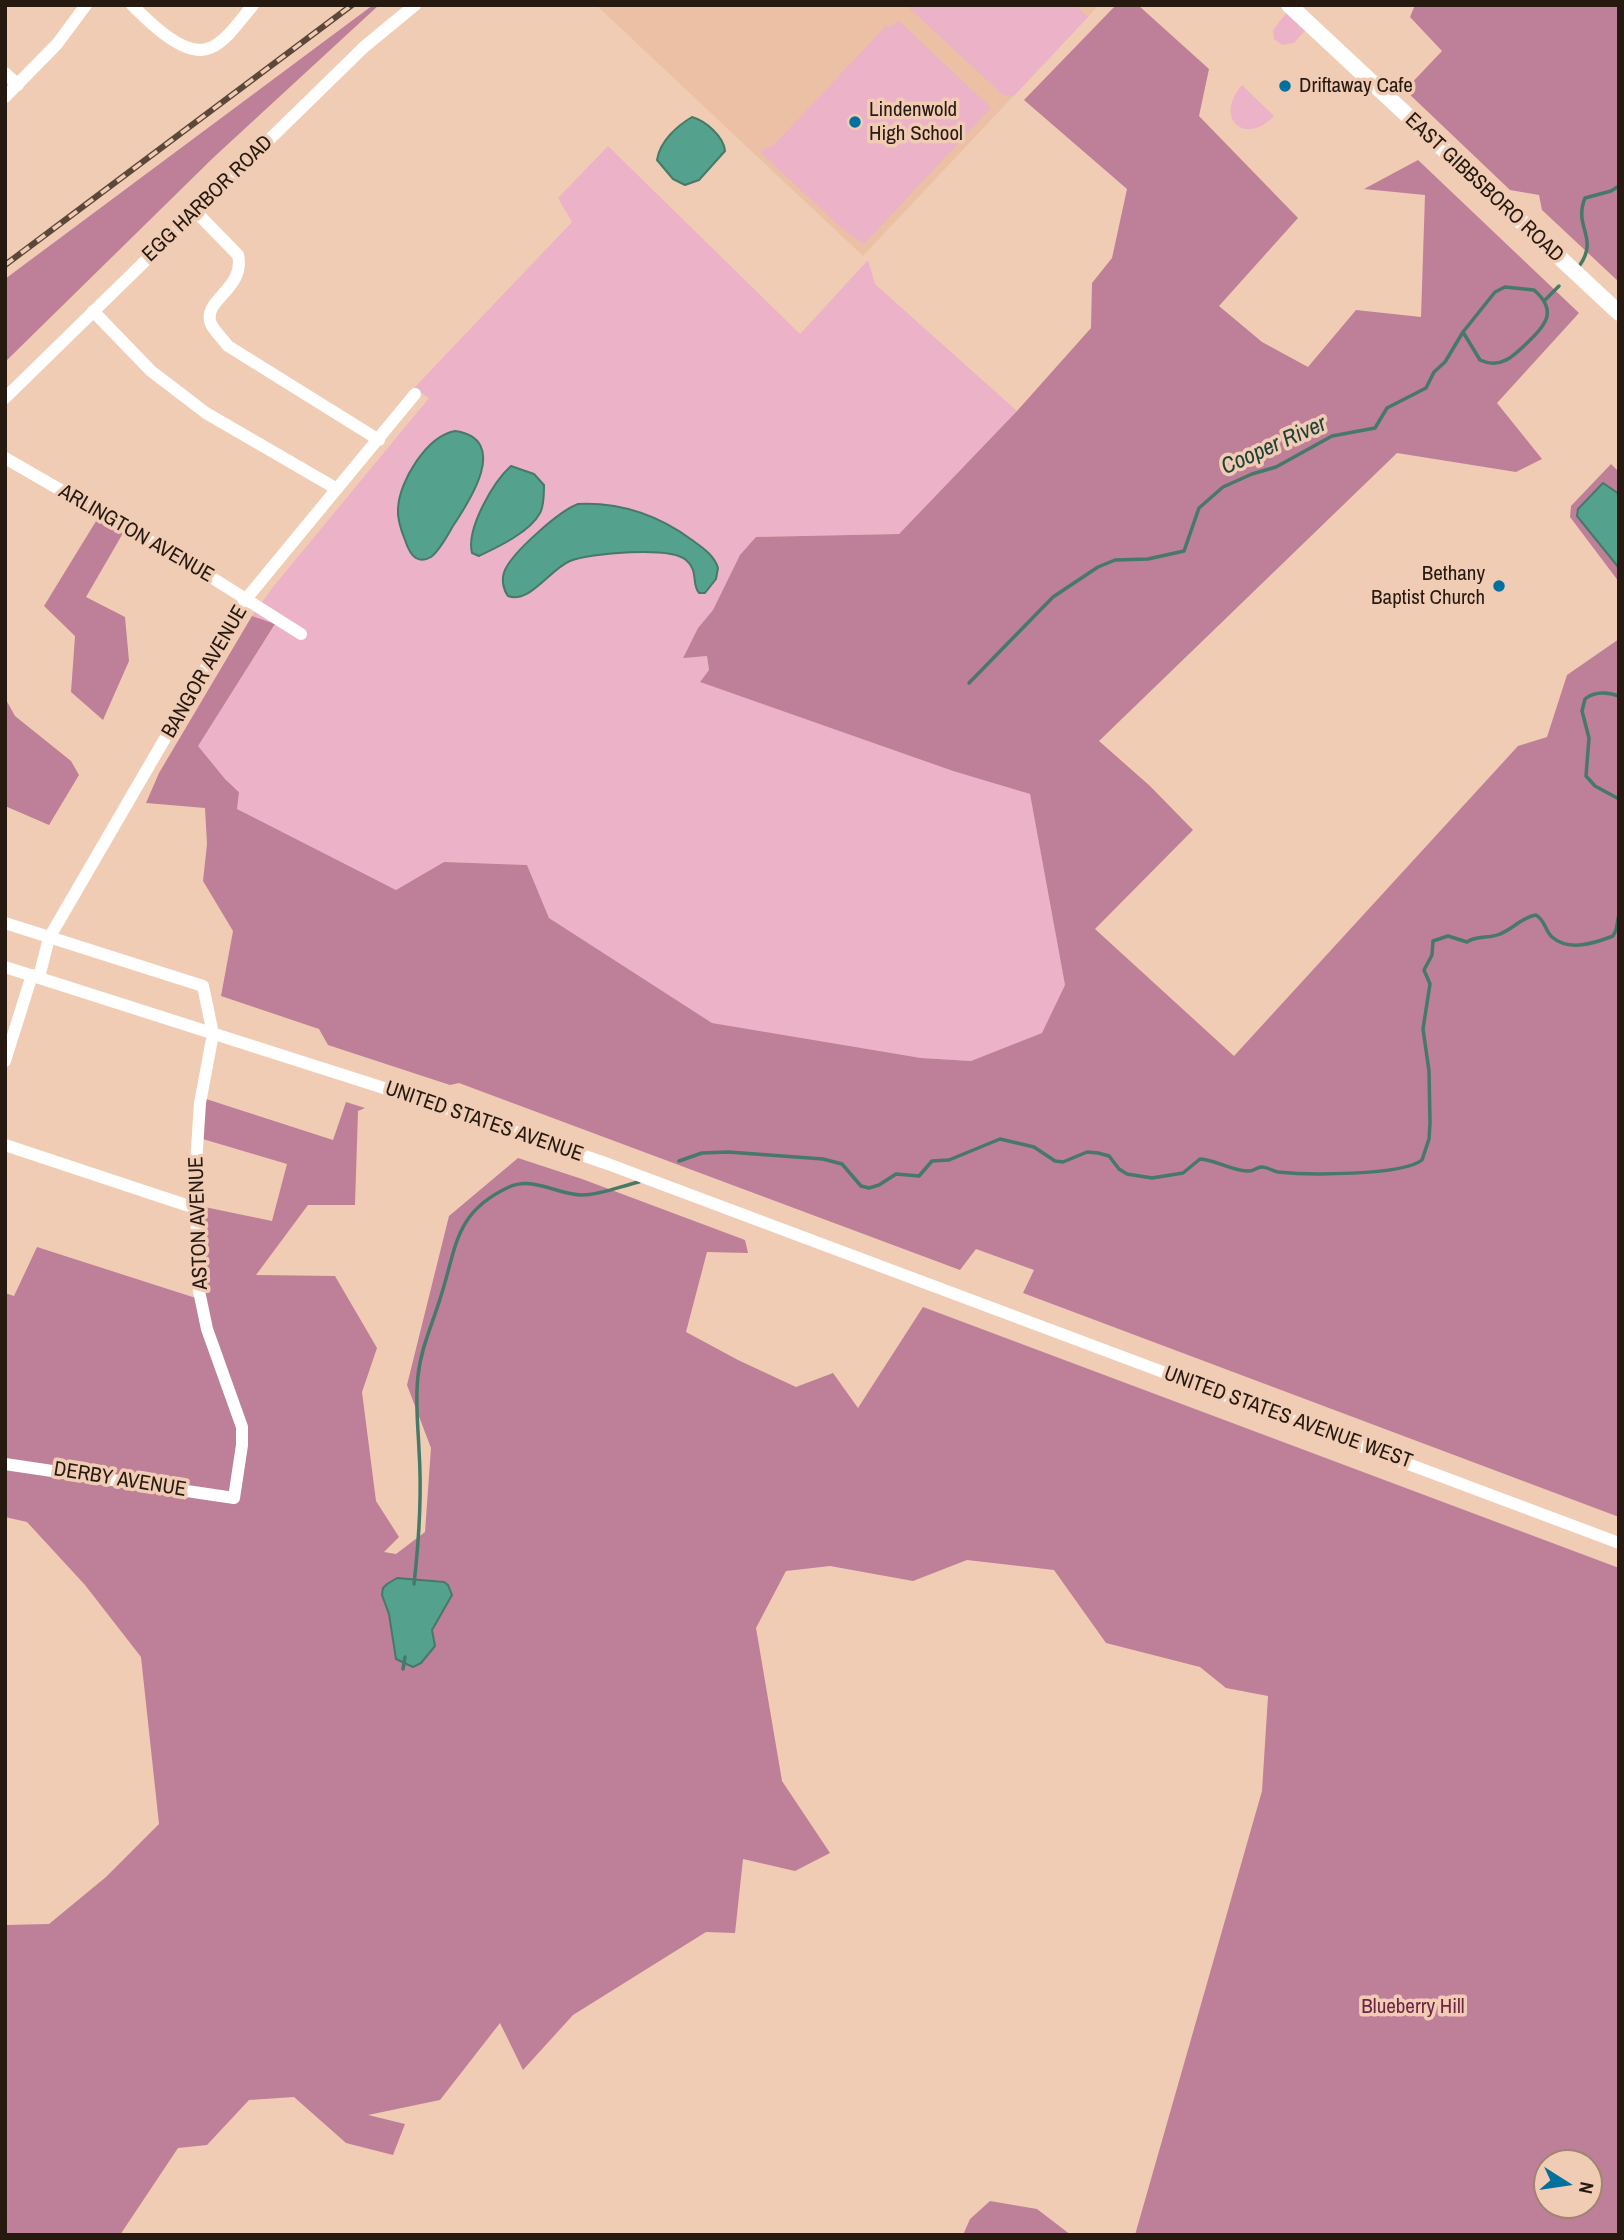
<!DOCTYPE html>
<html>
<head>
<meta charset="utf-8">
<style>
  body { margin:0 }
  #map { position:relative; width:1624px; height:2240px; overflow:hidden; background:#f1ccb4; font-family:"Archivo Narrow",sans-serif }
  canvas { display:block }
  .frame { position:absolute; inset:0; border:7px solid #261910; pointer-events:none }
  .north { position:absolute; left:1533px; top:2149px; width:70px; height:70px; box-sizing:border-box; background:#f1ccb4; border:2px solid #a08472; border-radius:50%; rotate:102deg; font-size:19px; font-weight:700; line-height:28px; text-align:center; color:#261910 }
  .north::after { content:''; display:block; margin:auto; width:24px; height:32px; background:#00719c; clip-path:polygon(50% 0,100% 100%,50% 72%,0 100%) }
</style>
</head>
<body>
<div id="map">
<canvas width="1624" height="2240"></canvas>
<div class="frame"></div>
<div class="north">N</div>
</div>
<script>
const g = document.querySelector('canvas').getContext('2d');
g.lineJoin = 'round';
function fillPath(path, color) { g.fillStyle = color; g.fill(path, 'evenodd'); }
function strokePath(path, color, width, dash) { g.strokeStyle = color; g.lineWidth = width; g.lineCap = dash ? 'butt' : 'round'; g.setLineDash(dash || []); g.stroke(path); }
function label(font, color, halo, rows, align = 'center') {
  g.font = font + ' "Archivo Narrow",sans-serif'; g.lineWidth = 7; g.setLineDash([]); g.textBaseline = 'middle'; g.strokeStyle = halo; g.fillStyle = color; for (const [text, x, y, turn = 0] of rows) {
    g.save(); g.translate(x, y); g.rotate((+turn || 0) * Math.PI / 180); g.textAlign = isNaN(turn) ? turn : align; if (halo) g.strokeText(text, 0, 0); g.fillText(text, 0, 0); g.restore();
  }
}
const built = new Path2D(`
  M 596,5 L 1099,5 L 863,256 Z`);
const green = new Path2D(`
  M 906,5 L 1075,5 L 1088,17 L 1014,96 L 1003,95 Z
  M 1291,7 L 1310,25 L 1294,43 L 1282,45 L 1274,39 L 1273,30 Z
  M 899,21 L 991,108 L 864,244 L 845,231 L 762,154 L 761,150 L 773,146 L 886,26 L 889,27 Z
  M 1242,85 L 1274,116 C 1245,147 1213,118 1242,85 Z
  M 608,146 L 800,334 L 868,260 L 875,284 L 1017,411 L 899,534 L 756,537 L 713,610 L 698,628 L 683,657 L 707,656 L 709,670 L 700,682 L 953,771 L 1030,794 L 1065,985 L 1043,1033 L 971,1061 L 921,1058 L 712,1023 L 549,918 L 527,865 L 444,862 L 396,890 L 236,809 L 239,791 L 225,779 L 197,746 L 275,625 L 252,616 L 273,587 L 429,398 L 414,388 L 572,222 L 558,198 ZM 483,460 L 474,492 L 434,554 L 426,560 L 411,554 C 394,522 397,495 415,465 ZM 511,466 C 525,468 535,474 544,485 C 546,520 522,532 495,548 L 479,515 ZM 578,504 C 623,502 661,517 696,544 C 706,551 714,556 718,568 L 716,579 L 705,593 L 699,593 C 691,583 700,571 686,559 C 671,546 591,553 572,560 C 554,567 543,582 529,593 L 504,591 C 503,584 502,577 505,570 C 514,550 558,512 578,504 Z`);
const forest = new Path2D(`
  M 373,5 L 379,5 L 214,157 L 5,362 L 5,279 Z
  M 1116,5 L 1138,5 L 1209,69 L 1199,116 L 1298,218 L 1219,306 L 1262,342 L 1308,367 L 1356,310 L 1421,317 L 1425,195 L 1364,189 L 1418,160 L 1579,313 L 1497,403 L 1542,459 L 1516,472 L 1397,453 L 1099,741 L 1150,786 L 1193,830 L 1095,929 L 1234,1056 L 1518,746 L 1547,737 L 1567,675 L 1619,639 L 1619,1517 L 1023,1293 L 1034,1270 L 976,1249 L 960,1270 L 459,1083 L 450,1085 L 328,1045 L 319,1029 L 221,996 L 233,931 L 203,881 L 207,844 L 205,808 L 146,803 L 159,773 L 252,616 L 275,624 L 198,746 L 225,779 L 239,792 L 237,809 L 396,890 L 444,862 L 527,865 L 549,918 L 712,1023 L 921,1058 L 971,1061 L 1042,1033 L 1065,985 L 1030,794 L 953,771 L 700,682 L 709,670 L 707,656 L 683,658 L 698,628 L 713,610 L 740,555 L 756,537 L 899,534 L 1017,411 L 1091,328 L 1092,283 L 1112,258 L 1127,189 L 1024,100 Z
  M 1415,5 L 1619,5 L 1619,282 L 1542,210 L 1539,195 L 1510,190 L 1405,90 L 1442,51 L 1410,17 Z
  M 1611,464 L 1619,472 L 1619,582 L 1570,517 L 1571,506 Z
  M 101,513 L 126,528 L 86,597 L 125,617 L 129,661 L 103,720 L 71,692 L 75,636 L 44,606 Z
  M 5,698 L 15,716 L 71,761 L 79,775 L 49,825 L 5,806 Z
  M 203,1098 L 333,1140 L 346,1102 L 365,1108 L 358,1111 L 355,1205 L 308,1205 L 256,1275 L 335,1276 L 377,1348 L 362,1392 L 376,1501 L 399,1537 L 384,1552 L 396,1554 L 425,1532 L 431,1448 L 407,1385 L 449,1216 L 518,1158 L 582,1179 L 745,1240 L 748,1253 L 707,1252 L 686,1332 L 738,1360 L 796,1387 L 833,1373 L 858,1408 L 923,1307 L 1619,1568 L 1619,2235 L 1135,2235 L 1262,1791 L 1268,1696 L 1226,1688 L 1200,1667 L 1106,1643 L 1054,1570 L 967,1560 L 913,1581 L 830,1566 L 786,1571 L 756,1628 L 782,1781 L 830,1853 L 795,1871 L 743,1859 L 735,1933 L 706,1932 L 573,2015 L 523,2070 L 500,2023 L 440,2100 L 368,2115 L 405,2124 L 393,2155 L 346,2143 L 294,2097 L 249,2100 L 207,2145 L 178,2148 L 120,2235 L 5,2235 L 5,1925 L 49,1924 L 106,1877 L 159,1824 L 141,1657 L 85,1585 L 27,1522 L 5,1517 L 5,1293 L 14,1296 L 37,1247 L 202,1300 L 195,1205 L 272,1221 L 287,1164 L 196,1137 ZM 1547,2163 L 1589,2163 L 1589,2205 L 1547,2205 Z
  M 990,2201 L 1037,2209 L 1071,2235 L 963,2235 L 970,2219 Z`);
const water = new Path2D(`
  M 692,117 C 706,121 724,137 725,151 L 699,180 L 685,185 L 673,179 L 657,160 C 660,141 677,126 692,117 Z
  M 455,431 C 511,439 469,502 453,526 C 447,536 440,550 431,557 C 426,560 421,561 416,558 C 410,555 407,546 405,540 C 401,530 397,519 398,509 C 399,481 427,436 455,431 Z
  M 511,466 L 534,474 L 544,485 C 544,493 544,506 540,513 C 530,532 498,547 479,556 L 472,553 C 466,529 493,482 511,466 Z
  M 1603,483 L 1619,494 L 1619,568 L 1577,516 L 1578,509 Z
  M 578,504 C 621,502 658,515 692,540 C 703,548 714,555 718,568 L 716,579 L 705,593 L 699,593 C 691,583 699,571 686,560 C 671,546 589,553 570,561 C 550,569 530,604 508,596 C 503,589 501,579 505,570 C 513,552 559,511 578,504 Z
  M 397,1578 L 444,1582 L 448,1585 L 452,1595 L 432,1630 L 435,1646 L 421,1663 L 413,1667 L 396,1659 L 389,1614 L 382,1595 L 383,1588 L 387,1584 Z`);
const stream = new Path2D(`
  M 1580,265 C 1599,237 1573,227 1585,198 L 1611,191 L 1619,186
  M 1544,301 L 1559,286
  M 969,683 L 1053,597 L 1098,567 L 1115,560 L 1148,559 L 1184,551 L 1199,508 L 1223,487 L 1252,474 L 1276,467 L 1332,436 L 1375,428 L 1387,408 L 1426,388 L 1434,372 L 1445,362 L 1463,332 L 1495,292 L 1505,287 L 1534,290 C 1557,310 1547,324 1529,341 C 1515,355 1501,370 1480,360 L 1463,332
  M 1619,696 C 1607,692 1595,691 1585,699 L 1582,711 L 1589,738 L 1586,776 L 1595,786 L 1619,799
  M 679,1161 L 702,1153 L 728,1152 L 823,1159 L 842,1164 L 861,1186 L 869,1188 L 879,1185 L 896,1174 L 919,1176 L 932,1161 L 949,1160 L 1000,1139 L 1034,1147 L 1055,1161 L 1063,1162 L 1087,1152 L 1098,1153 L 1109,1156 L 1119,1169 L 1127,1174 L 1152,1178 L 1183,1173 L 1200,1159 C 1216,1160 1230,1170 1247,1171 C 1254,1172 1256,1167 1262,1167 C 1268,1167 1272,1171 1278,1172 C 1305,1175 1402,1176 1422,1160 L 1429,1139 L 1430,1123 L 1429,1071 L 1423,1029 L 1430,984 L 1424,970 L 1432,955 L 1433,941 L 1448,936 L 1467,942 C 1477,935 1489,939 1500,934 C 1513,929 1522,917 1536,915 C 1545,920 1545,931 1552,937 C 1569,952 1595,943 1613,936 L 1616,930 L 1619,914
  M 414,1584 C 419,1540 422,1494 419,1450 C 418,1425 415,1402 418,1376 C 421,1348 432,1325 440,1299 C 457,1248 453,1213 509,1187 C 535,1176 557,1195 582,1195 C 601,1195 621,1186 639,1182
  M 403,1669 L 405,1657`);
const minor = new Path2D(`
  M 132,5 C 148,21 185,59 210,48 C 227,41 241,19 253,5
  M 5,73 L 18,85
  M 5,97 L 57,44 L 86,5
  M 195,211 L 238,255 C 246,289 201,300 211,324 C 215,332 223,339 228,346 L 379,440
  M 93,311 L 151,371 L 206,413 L 337,489
  M 5,398 L 364,47 L 415,5
  M 5,458 L 203,572 L 301,634
  M 5,923 L 203,986 L 213,1034 L 200,1103 L 196,1164 L 197,1257 L 199,1291 L 207,1329 L 242,1427 L 242,1445 L 234,1498 L 5,1464
  M 5,967 L 437,1105 L 608,1164 L 1619,1543
  M 39,977 L 49,938 L 246,599 L 415,394
  M 5,1061 L 32,975
  M 5,1145 L 195,1208`);
const major = new Path2D(`
  M 1289,5 L 1619,313`);
const rail = new Path2D(`
  M 5,265 L 352,5`);
const markers = [
  [1285,86,7,"#00719c"],
  [855,122,7,"#00719c"],
  [1499,586,7,"#00719c"]
];
const poiNames = [
  ["Driftaway Cafe",1299,86],
  ["Lindenwold",869,110],
  ["High School",869,134],
  ["Bethany",1485,574,"right"],
  ["Baptist Church",1485,598,"right"]
];
const streetNames = [
  ["EAST GIBBSBORO ROAD",1484,188,43],
  ["EGG HARBOR ROAD",208,199,-44],
  ["ARLINGTON AVENUE",136,534,30],
  ["BANGOR AVENUE",205,672,-60],
  ["UNITED STATES AVENUE",484,1122,19],
  ["ASTON AVENUE",199,1223,-92],
  ["UNITED STATES AVENUE WEST",1288,1418,20],
  ["DERBY AVENUE",120,1480,9]
];
const parkNames = [
  ["Blueberry Hill",1413,2007]
];
const waterNames = [
  ["Cooper River",1274,446,-24]
];
fillPath(built, '#ebc0a4');
fillPath(green, '#ecb2c8');
fillPath(forest, '#be7f98');
fillPath(water, '#54a28d');
strokePath(water, '#467968', 2);
strokePath(stream, '#467968', 3.5);
strokePath(minor, '#fff', 12);
strokePath(major, '#fff', 16);
strokePath(rail, '#5b483b', 6);
strokePath(rail, '#f1ccb4', 3.5, [10]);
for (const [x, y, r, color] of markers) { const dot = new Path2D(); dot.arc(x, y, r, 0, 2 * Math.PI); g.fillStyle = color; g.fill(dot); strokePath(dot, '#f1ccb4', 2.5); }
label('21px', '#261910', '#f1ccb4', poiNames, 'left');
label('21px', '#261910', '#f1ccb4', streetNames);
label('21px', '#6f2348', '#f1ccb4', parkNames);
label('italic 23px', '#1e4238', '#f1ccb4', waterNames);
</script>
</body>
</html>
